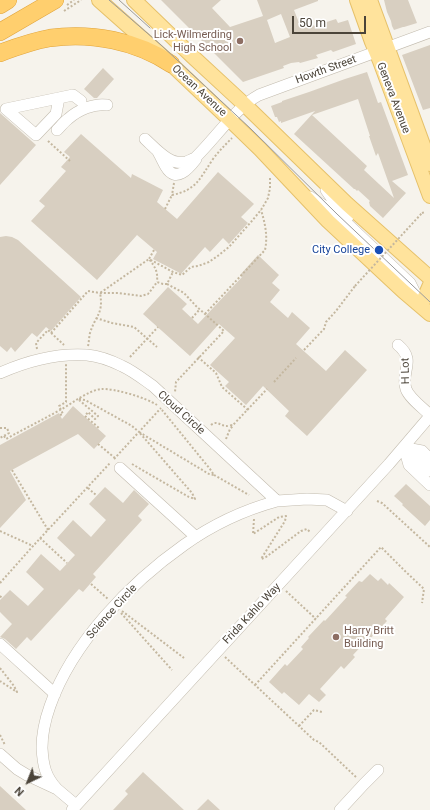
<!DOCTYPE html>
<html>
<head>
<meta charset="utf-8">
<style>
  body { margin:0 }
  #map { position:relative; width:430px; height:810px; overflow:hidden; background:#f6f3ec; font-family:Roboto,sans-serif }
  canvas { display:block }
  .north { position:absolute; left:8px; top:762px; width:40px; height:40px; -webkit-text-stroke:3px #fff; paint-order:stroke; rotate:223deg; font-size:11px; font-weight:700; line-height:16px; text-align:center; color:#4b4439 }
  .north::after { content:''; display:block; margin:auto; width:14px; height:18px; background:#4b4439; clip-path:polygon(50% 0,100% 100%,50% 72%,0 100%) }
  .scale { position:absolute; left:292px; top:16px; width:74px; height:18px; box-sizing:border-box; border:2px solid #4b4439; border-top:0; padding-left:5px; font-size:12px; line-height:14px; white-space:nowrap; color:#4b4439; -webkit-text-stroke:3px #fff; paint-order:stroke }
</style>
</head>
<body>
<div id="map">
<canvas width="430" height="810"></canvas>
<div class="north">N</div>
<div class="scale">50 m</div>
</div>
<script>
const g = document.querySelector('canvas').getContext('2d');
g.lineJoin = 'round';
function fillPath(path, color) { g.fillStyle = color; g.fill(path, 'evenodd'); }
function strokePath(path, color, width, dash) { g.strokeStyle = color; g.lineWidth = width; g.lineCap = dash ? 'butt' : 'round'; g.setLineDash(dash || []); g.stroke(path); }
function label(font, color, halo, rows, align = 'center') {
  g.font = font + ' Roboto,sans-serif'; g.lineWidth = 4; g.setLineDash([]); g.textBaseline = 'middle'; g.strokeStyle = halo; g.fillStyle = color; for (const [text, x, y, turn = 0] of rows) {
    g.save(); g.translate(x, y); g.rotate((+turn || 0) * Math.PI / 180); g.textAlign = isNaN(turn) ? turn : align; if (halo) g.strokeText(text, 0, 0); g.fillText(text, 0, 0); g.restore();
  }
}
const building = new Path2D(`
  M 161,0 L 221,0 L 212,8 L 230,27 L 263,16 L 257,0 L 318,0 L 318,1 L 294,10 L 301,28 L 312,24 L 314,26 L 336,19 L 338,23 L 348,20 L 356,44 L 333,52 L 331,50 L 316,55 L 318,58 L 300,63 L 299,62 L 291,63 L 283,66 L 284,68 L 243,82 ZM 281,14 L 290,37 L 275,43 L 267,20 Z
  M 384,0 L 408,0 L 417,23 L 404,27 L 403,27 L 394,30 L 392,26 L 391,21 L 387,12 Z
  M 430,45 L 430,108 L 423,110 L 402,55 Z
  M 103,68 L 114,79 L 97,98 L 94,98 L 84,89 Z
  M 367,72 L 378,103 L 381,102 L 408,175 L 392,181 L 406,193 L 383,218 L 370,206 L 369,202 L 370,201 L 358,190 L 357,191 L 355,189 L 354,189 L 294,134 L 315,111 L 281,123 L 281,121 L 279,122 L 277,117 L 275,117 L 271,106 L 282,102 L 282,101 L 309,92 L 345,79 ZM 358,99 L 370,136 L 369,136 L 376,156 L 378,153 L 394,198 L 364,170 L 367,166 L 312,115 Z
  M 0,113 L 36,145 L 0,185 Z
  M 81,134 L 131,178 L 132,174 L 163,190 L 157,202 L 177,219 L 218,172 L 254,204 L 241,217 L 248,223 L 229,244 L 223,238 L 210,252 L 205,247 L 181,274 L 178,272 L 153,259 L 157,252 L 137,235 L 97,280 L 31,221 L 45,206 L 39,201 L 66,171 L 61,167 L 70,157 L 64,152 Z
  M 6,236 L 12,237 L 18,240 L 81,297 L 51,331 L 46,327 L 37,337 L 32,333 L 15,352 L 11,347 L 7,352 L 0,346 L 0,237 Z
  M 258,255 L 279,275 L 272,283 L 280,290 L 270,302 L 288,318 L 292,312 L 310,328 L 296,344 L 326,371 L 345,350 L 367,370 L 307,436 L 285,416 L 289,411 L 263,386 L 246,405 L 225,386 L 229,382 L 210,365 L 235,338 L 219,324 L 190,356 L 143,314 L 168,287 L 187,304 L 182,309 L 198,324 L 242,277 L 240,275 Z
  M 73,406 L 106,436 L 94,449 L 78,434 L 10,471 L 26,500 L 0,528 L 0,445 L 59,413 L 62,419 Z
  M 406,484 L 430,506 L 430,520 L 425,526 L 402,505 L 403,504 L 394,496 Z
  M 105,487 L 123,503 L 134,490 L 149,504 L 138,516 L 142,520 L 93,574 L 96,577 L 83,592 L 79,589 L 31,641 L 27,637 L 16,649 L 5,639 L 0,637 L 12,624 L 0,612 L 0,600 L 10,590 L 28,606 L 44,589 L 26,572 L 41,554 L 60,571 L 75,555 L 57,538 L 73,520 L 91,537 L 106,520 L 89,504 Z
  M 370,574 L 378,581 L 381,578 L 388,585 L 389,583 L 404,597 L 385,619 L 387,621 L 368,641 L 367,640 L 353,655 L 355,657 L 344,669 L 341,666 L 320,689 L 326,695 L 319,702 L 309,694 L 299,705 L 284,692 L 282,694 L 269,682 L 285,664 L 287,666 L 303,649 L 301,647 L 309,638 L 308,637 L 324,620 L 325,621 L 347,597 L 345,596 L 359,581 L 362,582 Z
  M 143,772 L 184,810 L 113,810 L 128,794 L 125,791 Z
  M 0,786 L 26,810 L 0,810 Z
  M 208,799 L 220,810 L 197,810 Z`);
const path = new Path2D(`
  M 67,5 L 74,0
  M 64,11 L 81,0
  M 48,141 L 70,161
  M 174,183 L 172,195 C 197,190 200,178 213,159 C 219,151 225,145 232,138
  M 165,209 L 172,195
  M 422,213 L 425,212
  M 154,250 L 149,259 L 173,272 L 182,275 L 191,267 L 198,266 L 209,262 L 219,255 L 229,247 L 251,222 L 261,210 L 268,198 L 270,188 L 270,176
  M 167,284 L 184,293 L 196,306 L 224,331 L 176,382 L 175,392
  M 205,314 L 265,250 C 268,236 265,223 261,210
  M 96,318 L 112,323 L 134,327 L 157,347
  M 192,318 L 200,309
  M 51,333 L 88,291 L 100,293 L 118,293 L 141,296 L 148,294 L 152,289 L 157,282 L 163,284 L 167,284 L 173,272
  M 88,346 C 89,342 89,337 90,333 C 95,316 104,314 100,293 L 149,259 C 155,267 158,271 157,282
  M 37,349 L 36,343 L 48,330 L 64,345
  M 304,350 L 324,329 L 326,322 L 336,311 L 355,286
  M 198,357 L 216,373 L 222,387 L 248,410
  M 274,382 L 296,358
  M 79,399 L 85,400 L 132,426 L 139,432
  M 79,400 L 98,416 L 95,419 L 88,412 L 85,416 L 99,428 L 98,429
  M 60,415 L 63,414 L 59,406 L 66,402 L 66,364
  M 211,425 C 217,420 220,426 227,426 C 228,426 232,425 233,425 L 267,389
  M 0,428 L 7,428 L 9,433 L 0,438
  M 4,436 L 6,439 C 24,429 42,420 60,410 C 73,403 87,391 101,389 C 114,388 147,398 157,405
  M 226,439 L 230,429 L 233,426
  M 98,444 L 115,458
  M 114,459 L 161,408
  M 132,464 L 189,497 L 195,499 L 192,493 L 139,432 L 209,474 L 214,475 L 210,469 L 162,410
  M 12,470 L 48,530
  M 214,475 L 249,495
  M 88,488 L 96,495
  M 377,501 L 382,503 L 430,547
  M 254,519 L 253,534 L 279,517 L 286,516 L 285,521 L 261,559 L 266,557 L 301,531 L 307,529 L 310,532
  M 0,531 L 33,546
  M 40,538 L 67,563
  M 0,583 L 33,546 L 110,463
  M 91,584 L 108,599
  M 286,591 L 316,619
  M 0,596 L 2,598
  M 122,611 L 184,658
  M 121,613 L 172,670
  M 225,657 L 314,740 L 319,742 L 357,778
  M 0,668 L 14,686 L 17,692 L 0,681
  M 255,685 L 381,547 L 406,572 L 424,589 L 422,603
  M 299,726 L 314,710 L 322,712
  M 0,735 L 5,745`);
const minor = new Path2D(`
  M 59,98 L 56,114 L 36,135 L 6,109 L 73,95 L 81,101
  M 57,130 C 61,126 64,122 68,119 C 78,110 94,103 107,105
  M 145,139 C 156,149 170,166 186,162 C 189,161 192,159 195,158 C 215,139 235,108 259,95 L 430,32
  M 158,152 C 161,157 163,162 166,167 C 176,184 189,168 196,159
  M 326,190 L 340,210 L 348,217
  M 310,197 L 337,214 L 410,283 L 421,305
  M 398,345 C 417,361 400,372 406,389 C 409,398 423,408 430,415
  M 0,373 C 27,361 57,353 87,355 C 98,356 112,361 122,366 C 133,371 143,379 153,386 L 277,501 L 307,499 L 327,500 L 347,511
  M 404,447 L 409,465 L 430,485
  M 404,447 L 430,471
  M 406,448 L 422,451 L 430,459
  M 120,468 L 196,537
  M 0,644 L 55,694
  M 0,754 L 17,769 L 27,775 L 57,789 L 76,805
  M 57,789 C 45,776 43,765 42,748 C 42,733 45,720 50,706 C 72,643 130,583 184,545 C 212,525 244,510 277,501
  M 72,810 L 389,464 L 430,416
  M 340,810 L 364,784 L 378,770`);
const major = new Path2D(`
  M 99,0 L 171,64 L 230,120 L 260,149 L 328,221 L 403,291 L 430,314
  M 134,0 L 192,56 L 245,105 L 347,204 L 430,278
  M 357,0 L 372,42 L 380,61 L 430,196
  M 370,0 L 430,164
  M 421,306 L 430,285`);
const highway = new Path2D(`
  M 0,5 L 8,0
  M 0,32 L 55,0
  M 0,53 C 16,47 33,41 50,38 C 91,32 137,41 171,64`);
const tram = new Path2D(`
  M 109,0 L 161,45 L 251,129 L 337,214 L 430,302
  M 119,0 L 150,28`);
const pathBridge = new Path2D(`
  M 355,286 L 422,213
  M 130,357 L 158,327`);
const markers = [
  [240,41,4,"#8d6e63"],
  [379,250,5,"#1a4fb4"],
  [336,637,4,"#8d6e63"]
];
const educationNames = [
  ["Lick-Wilmerding",232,35],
  ["High School",232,48],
  ["Harry Britt",344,631,"left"],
  ["Building",344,644,"left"]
];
const streetNames = [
  ["Howth Street",326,70,-20],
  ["Ocean Avenue",199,91,43],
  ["Geneva Avenue",393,98,69],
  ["H Lot",406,371,-91],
  ["Cloud Circle",181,413,42],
  ["Science Circle",112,612,-48],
  ["Frida Kahlo Way",252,614,-47]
];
const transitNames = [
  ["City College",370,250]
];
fillPath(building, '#d8cfc1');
strokePath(minor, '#c2bbae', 12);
strokePath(major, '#e6c16a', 16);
strokePath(highway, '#e0a43c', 18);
strokePath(path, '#c4b79f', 2, [2, 2]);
strokePath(minor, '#fff', 11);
strokePath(major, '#ffe39c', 14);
strokePath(highway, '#ffcf6e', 17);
strokePath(tram, '#9a9a9a', 1);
strokePath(pathBridge, '#c4b79f', 2, [2, 2]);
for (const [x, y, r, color] of markers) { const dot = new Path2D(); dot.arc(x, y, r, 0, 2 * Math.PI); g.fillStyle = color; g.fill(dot); strokePath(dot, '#fff', 1.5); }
label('11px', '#785e54', '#fff', educationNames, 'right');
label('11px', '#4b4439', '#fff', streetNames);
label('11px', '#164399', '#fff', transitNames, 'right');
</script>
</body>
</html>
